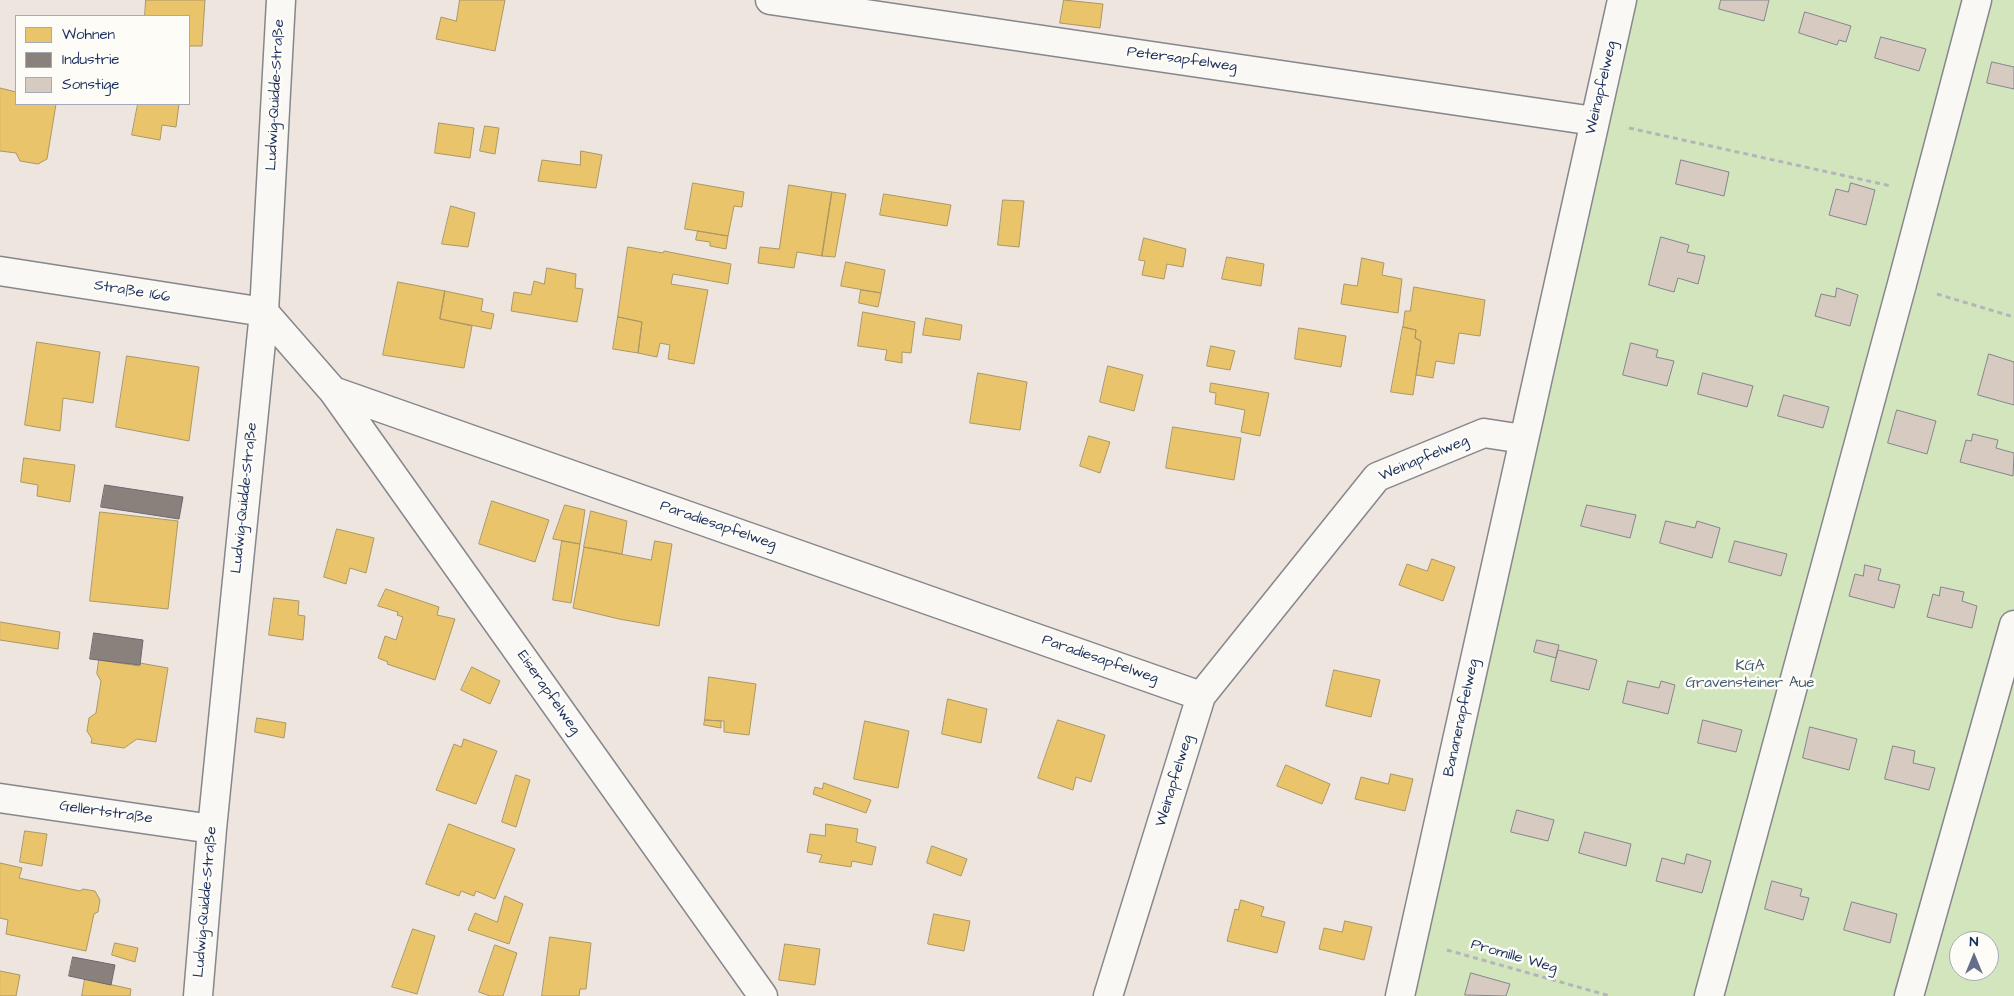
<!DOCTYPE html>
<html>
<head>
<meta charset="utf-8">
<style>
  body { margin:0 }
  #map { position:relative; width:2014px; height:996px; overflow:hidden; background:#eee5de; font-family:"Architects Daughter",sans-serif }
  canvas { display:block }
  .legend { position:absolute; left:15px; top:15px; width:175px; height:90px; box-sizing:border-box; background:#fdfcf7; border:1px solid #a3aaba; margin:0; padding:6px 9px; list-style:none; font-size:15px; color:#1b2f5e }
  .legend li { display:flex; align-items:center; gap:10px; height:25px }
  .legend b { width:25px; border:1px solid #a3aaba }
  .north { position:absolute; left:1949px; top:931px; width:50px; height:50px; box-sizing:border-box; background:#fdfcf7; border:1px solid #a3aaba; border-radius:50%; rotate:0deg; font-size:14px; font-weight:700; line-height:20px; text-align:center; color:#1b2f5e }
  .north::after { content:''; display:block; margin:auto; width:18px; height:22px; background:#656f8b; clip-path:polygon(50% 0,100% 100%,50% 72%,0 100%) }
</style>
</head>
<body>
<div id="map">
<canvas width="2014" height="996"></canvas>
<ul class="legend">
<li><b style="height:14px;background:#e9c46a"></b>Wohnen</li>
<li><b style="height:14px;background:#8a817c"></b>Industrie</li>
<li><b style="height:14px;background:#d7cac1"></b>Sonstige</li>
</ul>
<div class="north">N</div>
</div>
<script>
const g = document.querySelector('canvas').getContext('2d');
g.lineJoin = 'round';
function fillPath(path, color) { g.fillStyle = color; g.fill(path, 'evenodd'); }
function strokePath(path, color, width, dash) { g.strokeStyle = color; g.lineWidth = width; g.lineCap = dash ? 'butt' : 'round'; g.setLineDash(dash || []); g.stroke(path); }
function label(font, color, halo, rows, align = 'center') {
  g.font = font + ' "Architects Daughter",sans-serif'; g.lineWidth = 5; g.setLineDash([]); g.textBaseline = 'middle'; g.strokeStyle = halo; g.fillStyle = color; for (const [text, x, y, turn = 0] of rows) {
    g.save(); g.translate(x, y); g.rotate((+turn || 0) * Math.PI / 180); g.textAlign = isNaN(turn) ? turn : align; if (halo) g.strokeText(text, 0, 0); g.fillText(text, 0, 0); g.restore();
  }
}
const green = new Path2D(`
  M 1621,0 L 2014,0 L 2014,996 L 1412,996 ZM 1959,941 L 1989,941 L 1989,971 L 1959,971 Z`);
const homes = new Path2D(`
  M 146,0 L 205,0 L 202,46 L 189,46 L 189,16 L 145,16 Z
  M 460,0 L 505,0 L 495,51 L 436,39 L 441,17 L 456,21 Z
  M 1064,0 L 1103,4 L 1100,28 L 1060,23 Z
  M 0,88 L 16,92 L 16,104 L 56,104 L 47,159 L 38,164 L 20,161 L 16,153 L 0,151 Z
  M 138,104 L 179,104 L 176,127 L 162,125 L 160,140 L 132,135 Z
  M 439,123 L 474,128 L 470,158 L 435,153 Z
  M 485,126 L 499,128 L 495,154 L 480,151 Z
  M 581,151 L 602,155 L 596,188 L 538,181 L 542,160 L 580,165 Z
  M 693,183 L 744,192 L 742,207 L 734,206 L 728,236 L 685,229 Z
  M 789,185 L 832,192 L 822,256 L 797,252 L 794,268 L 758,263 L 760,247 L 779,249 Z
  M 832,192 L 846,194 L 835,257 L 822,256 Z
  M 884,194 L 951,205 L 947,226 L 880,215 Z
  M 1003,200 L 1024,201 L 1019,247 L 998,245 Z
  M 451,206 L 475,213 L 468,247 L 442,244 Z
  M 698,231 L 728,236 L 726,249 L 710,246 L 710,242 L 696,240 Z
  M 1144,238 L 1186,249 L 1183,267 L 1167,264 L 1164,279 L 1142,275 L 1145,261 L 1139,260 Z
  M 628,247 L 663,253 L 664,251 L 731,264 L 728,284 L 673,274 L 671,284 L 708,290 L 694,364 L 668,359 L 670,345 L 660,343 L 657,357 L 638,353 L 642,322 L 618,317 Z
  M 1227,257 L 1264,264 L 1261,286 L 1222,279 Z
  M 1362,258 L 1384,263 L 1382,275 L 1402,279 L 1398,313 L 1341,304 L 1344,284 L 1357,286 Z
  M 846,262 L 885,270 L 881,293 L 841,286 Z
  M 547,268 L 576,274 L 575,288 L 583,289 L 577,322 L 511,311 L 514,292 L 531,295 L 534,281 L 544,284 Z
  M 398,282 L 445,291 L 440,319 L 472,326 L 464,368 L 383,355 Z
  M 1414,287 L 1485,300 L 1480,336 L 1459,333 L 1454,364 L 1436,361 L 1433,378 L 1416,375 L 1421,341 L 1415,338 L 1416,330 L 1403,327 L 1405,311 L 1410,311 Z
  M 861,290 L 881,293 L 878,307 L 859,303 Z
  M 445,291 L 483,299 L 481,311 L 494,314 L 491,329 L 440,319 Z
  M 863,312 L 915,322 L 911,353 L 902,352 L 902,363 L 885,360 L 887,350 L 858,346 Z
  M 618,317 L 642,322 L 638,353 L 613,349 Z
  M 926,318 L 962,325 L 960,340 L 923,335 Z
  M 1403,327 L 1416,330 L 1415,338 L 1421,341 L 1413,395 L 1391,392 Z
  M 1299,328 L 1346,336 L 1341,367 L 1295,359 Z
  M 37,342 L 100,352 L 93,403 L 63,398 L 60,431 L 25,425 Z
  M 1211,346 L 1235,351 L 1230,370 L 1207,366 Z
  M 127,356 L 199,367 L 189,441 L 116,427 Z
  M 1108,366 L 1143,375 L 1134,411 L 1100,402 Z
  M 978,373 L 1027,382 L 1020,430 L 970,423 Z
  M 1211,383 L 1269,393 L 1260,436 L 1241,432 L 1245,410 L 1215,404 L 1216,393 L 1210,392 Z
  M 1173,427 L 1241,438 L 1234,480 L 1166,468 Z
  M 1089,436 L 1110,442 L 1100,473 L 1080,466 Z
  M 24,458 L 75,465 L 70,502 L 37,496 L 38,485 L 21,482 Z
  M 492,501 L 549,520 L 535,562 L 479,544 Z
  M 565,505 L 585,510 L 580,544 L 553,539 Z
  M 591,511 L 627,521 L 622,554 L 584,547 Z
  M 100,512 L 178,521 L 168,609 L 90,601 Z
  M 337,529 L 374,538 L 366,573 L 350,568 L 346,584 L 324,577 Z
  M 562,541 L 580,544 L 571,603 L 553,600 Z
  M 655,541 L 672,544 L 659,626 L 619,619 L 573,608 L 584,547 L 651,560 Z
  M 1432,559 L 1455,567 L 1443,601 L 1399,585 L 1407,564 L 1427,571 Z
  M 386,589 L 439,607 L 437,615 L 455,619 L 435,680 L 387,664 L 388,662 L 378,658 L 385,636 L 396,640 L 403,617 L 397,615 L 398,612 L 378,606 Z
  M 274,598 L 299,601 L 298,615 L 305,616 L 303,640 L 269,635 Z
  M 0,622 L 60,632 L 58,649 L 0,640 Z
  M 99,660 L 139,666 L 140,663 L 168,668 L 156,742 L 137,739 L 124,748 L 91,743 L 92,739 L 87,731 L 89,718 L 96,713 L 101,681 L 97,674 Z
  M 472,667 L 500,681 L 490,704 L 461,690 Z
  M 1334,670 L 1380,680 L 1371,717 L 1326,706 Z
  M 709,677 L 756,684 L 749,735 L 724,732 L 724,721 L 705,720 Z
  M 948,699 L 987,709 L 981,743 L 942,734 Z
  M 257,718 L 286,723 L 284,738 L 255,732 Z
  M 705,720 L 721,721 L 721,728 L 704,725 Z
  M 1058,720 L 1105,735 L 1091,782 L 1076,777 L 1073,790 L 1038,778 Z
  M 865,721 L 909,731 L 898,788 L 854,779 Z
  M 464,739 L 497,751 L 476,804 L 436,790 L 454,744 L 461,747 Z
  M 1286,765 L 1330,784 L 1322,804 L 1277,786 Z
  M 1391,774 L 1413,779 L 1405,811 L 1355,799 L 1361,777 L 1388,784 Z
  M 516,775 L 530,780 L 516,827 L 502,822 Z
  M 824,783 L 871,800 L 866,813 L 813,794 L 815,787 L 822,789 Z
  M 449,824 L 515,849 L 495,899 L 476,891 L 474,896 L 461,891 L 459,896 L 426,884 Z
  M 826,824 L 858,829 L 856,842 L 876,847 L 872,865 L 852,861 L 851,867 L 819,862 L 822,855 L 807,852 L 810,834 L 825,836 Z
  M 25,831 L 47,834 L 42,866 L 20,862 Z
  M 932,846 L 967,859 L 961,876 L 927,863 Z
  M 0,863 L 22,868 L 19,878 L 80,891 L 83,889 L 95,891 L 100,900 L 98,912 L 94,914 L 86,951 L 6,934 L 8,920 L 0,918 Z
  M 505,896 L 523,904 L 509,944 L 468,930 L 475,913 L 497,922 Z
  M 1241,900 L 1264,907 L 1261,916 L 1285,922 L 1277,953 L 1227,941 L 1235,909 L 1238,910 Z
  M 934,914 L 970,921 L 964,951 L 928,944 Z
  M 1345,921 L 1372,927 L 1364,960 L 1319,949 L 1324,928 L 1342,932 Z
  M 413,929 L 435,936 L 417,994 L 392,987 Z
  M 550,937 L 591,943 L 586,989 L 580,989 L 579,996 L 542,996 Z
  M 115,943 L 138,948 L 135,962 L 112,955 Z
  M 785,944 L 820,949 L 815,985 L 779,980 Z
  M 495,945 L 517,953 L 503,996 L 490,996 L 479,992 Z
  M 0,971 L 20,975 L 16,996 L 0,996 Z
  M 85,979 L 131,989 L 130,996 L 82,996 Z`);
const industry = new Path2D(`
  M 105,485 L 183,497 L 179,519 L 101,507 Z
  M 94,633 L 143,640 L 140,665 L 90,659 Z
  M 73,957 L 115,965 L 111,985 L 69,976 Z`);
const building = new Path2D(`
  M 1721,0 L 1769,0 L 1764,21 L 1719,9 Z
  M 1805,12 L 1851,26 L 1846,42 L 1839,40 L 1837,45 L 1799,33 Z
  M 1881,37 L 1926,49 L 1919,71 L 1875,58 Z
  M 1992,62 L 2014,67 L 2014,89 L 1987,83 Z
  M 1681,160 L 1729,172 L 1724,196 L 1676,184 Z
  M 1851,183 L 1875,190 L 1866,225 L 1829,215 L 1836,189 L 1848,192 Z
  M 1661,237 L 1689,245 L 1687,252 L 1705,256 L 1698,284 L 1678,278 L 1674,292 L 1649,285 Z
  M 1837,288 L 1858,295 L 1850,326 L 1815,316 L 1821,294 L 1835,297 Z
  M 1631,343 L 1658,350 L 1656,357 L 1674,361 L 1667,386 L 1623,375 Z
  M 1989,354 L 2014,362 L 2014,405 L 1978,395 Z
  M 1703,373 L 1753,386 L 1747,407 L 1698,394 Z
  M 1784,395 L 1829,407 L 1823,428 L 1778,416 Z
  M 1897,410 L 1936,421 L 1927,454 L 1888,443 Z
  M 1973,434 L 1998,440 L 1996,448 L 2014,453 L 2013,476 L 1960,462 L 1966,440 L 1971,441 Z
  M 1587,505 L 1636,515 L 1630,538 L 1581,526 Z
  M 1666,521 L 1695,528 L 1697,521 L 1720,528 L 1712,558 L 1660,543 Z
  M 1735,541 L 1787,554 L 1781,576 L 1729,562 Z
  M 1865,565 L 1881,569 L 1878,580 L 1900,585 L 1894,608 L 1849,596 L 1855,574 L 1863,576 Z
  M 1941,587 L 1964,592 L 1962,601 L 1977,606 L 1972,628 L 1927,617 L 1933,594 L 1939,596 Z
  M 1537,640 L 1559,645 L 1556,658 L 1534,652 Z
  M 1558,650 L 1597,660 L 1589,690 L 1551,681 Z
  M 1628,681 L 1659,688 L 1661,681 L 1675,685 L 1668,714 L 1623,703 Z
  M 1703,720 L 1742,730 L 1736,752 L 1698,743 Z
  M 1810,727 L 1857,739 L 1849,770 L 1803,758 Z
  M 1893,746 L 1915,751 L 1913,763 L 1935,768 L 1929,790 L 1885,779 Z
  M 1517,810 L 1554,820 L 1548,841 L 1511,832 Z
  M 1585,832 L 1631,844 L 1626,866 L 1579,853 Z
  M 1687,854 L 1711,861 L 1702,893 L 1656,881 L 1662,858 L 1684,864 Z
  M 1772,881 L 1802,889 L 1800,896 L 1809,898 L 1803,920 L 1765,909 Z
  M 1852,902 L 1897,914 L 1890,943 L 1844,930 Z
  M 1471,973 L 1510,984 L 1506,996 L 1465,995 Z`);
const path = new Path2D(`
  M 1629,128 L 1891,186
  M 1937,294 L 2014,317
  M 1447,950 L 1610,996`);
const minor = new Path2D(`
  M 770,0 L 1594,121
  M 0,271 L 264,312 L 333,391 L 763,996
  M 333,391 L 1201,696
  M 0,798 L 212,829
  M 198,996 L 212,829 L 264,312 L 281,0
  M 1108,996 L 1201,696 L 1377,477 L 1484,433 L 1523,439
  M 1400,996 L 1622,0
  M 1709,996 L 1902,284 L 1977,0
  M 1909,996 L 2014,625`);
const streetNames = [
  ["Petersapfelweg",1182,60,8],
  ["Weinapfelweg",1602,88,-77],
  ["Ludwig-Quidde-Straße",276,95,-87],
  ["Straße 166",132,292,9],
  ["Weinapfelweg",1424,459,-23],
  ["Ludwig-Quidde-Straße",245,498,-84],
  ["Paradiesapfelweg",718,526,19],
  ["Paradiesapfelweg",1100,660,19],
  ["Eiserapfelweg",548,693,55],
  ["Bananenapfelweg",1462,718,-78],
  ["Weinapfelweg",1175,781,-73],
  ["Gellertstraße",106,813,8],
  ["Ludwig-Quidde-Straße",206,902,-85],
  ["Promille Weg",1514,957,16]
];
const parkNames = [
  ["KGA",1750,667],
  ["Gravensteiner Aue",1750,684]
];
fillPath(green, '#d2e5bc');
fillPath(homes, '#e9c46a');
strokePath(homes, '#ab9766', 1);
fillPath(industry, '#8a817c');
strokePath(industry, '#696873', 1);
fillPath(building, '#d7cac1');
strokePath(building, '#86868c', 1);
strokePath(minor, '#86868c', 31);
strokePath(path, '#b4b5b9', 3, [5, 4]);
strokePath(minor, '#f9f8f5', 28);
label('15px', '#1b2f5e', '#fdfcf7', streetNames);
label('15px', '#435c6f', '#fdfcf7', parkNames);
</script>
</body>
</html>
